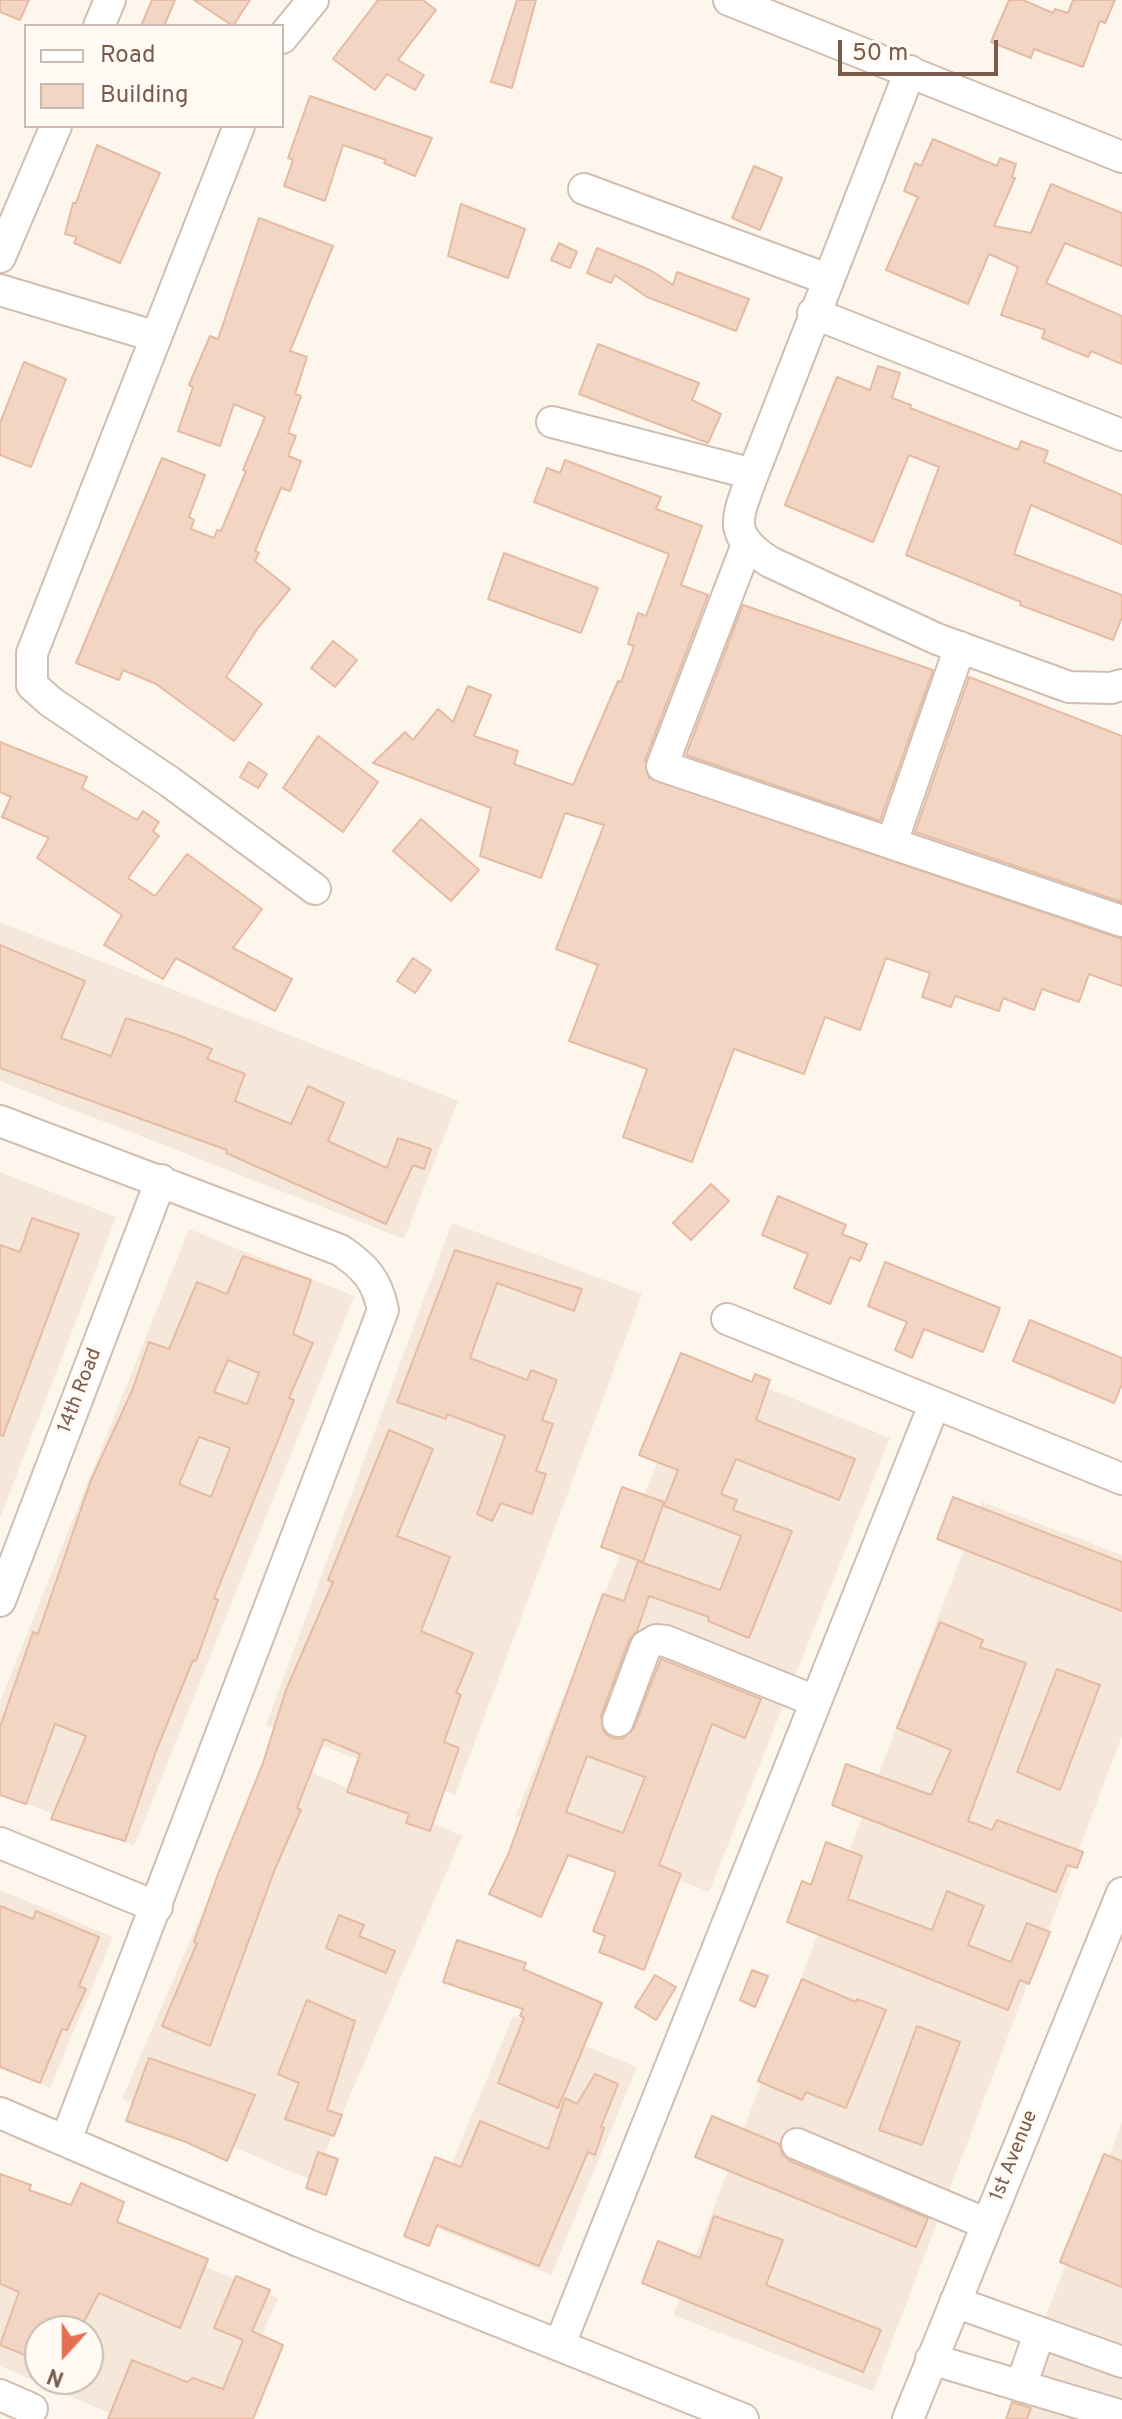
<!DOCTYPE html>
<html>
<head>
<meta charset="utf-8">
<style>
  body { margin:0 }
  #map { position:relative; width:1122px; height:2419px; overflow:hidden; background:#fdf6ec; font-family:Overpass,sans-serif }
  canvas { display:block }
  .legend { position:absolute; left:24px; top:24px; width:260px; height:104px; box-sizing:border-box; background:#fffaf3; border:2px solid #cabbb1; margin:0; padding:10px 14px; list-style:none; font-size:24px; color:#7a5c4d }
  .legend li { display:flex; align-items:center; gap:16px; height:40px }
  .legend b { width:40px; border:2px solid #cabbb1 }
  .north { position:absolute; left:24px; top:2315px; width:80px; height:80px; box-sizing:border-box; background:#fffaf3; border:2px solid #cabbb1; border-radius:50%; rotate:201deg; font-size:22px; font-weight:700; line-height:32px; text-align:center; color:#7a5c4d }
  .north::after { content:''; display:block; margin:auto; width:28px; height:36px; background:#e76f51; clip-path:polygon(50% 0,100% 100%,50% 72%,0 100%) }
  .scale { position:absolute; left:838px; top:40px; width:160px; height:36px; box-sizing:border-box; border:4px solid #7a5c4d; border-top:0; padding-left:10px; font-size:24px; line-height:28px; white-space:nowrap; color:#7a5c4d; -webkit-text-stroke:6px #fffaf3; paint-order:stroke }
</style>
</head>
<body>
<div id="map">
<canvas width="1122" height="2419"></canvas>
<ul class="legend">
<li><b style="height:10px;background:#fff"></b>Road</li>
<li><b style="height:22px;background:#f3d5c3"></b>Building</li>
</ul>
<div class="north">N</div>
<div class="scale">50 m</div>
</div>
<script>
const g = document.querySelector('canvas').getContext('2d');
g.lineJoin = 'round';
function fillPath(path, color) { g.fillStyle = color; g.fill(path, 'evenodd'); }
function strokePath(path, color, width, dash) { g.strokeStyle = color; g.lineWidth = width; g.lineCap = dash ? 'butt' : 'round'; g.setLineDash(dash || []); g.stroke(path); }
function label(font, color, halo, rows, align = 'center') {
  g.font = font + ' Overpass,sans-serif'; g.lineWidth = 7; g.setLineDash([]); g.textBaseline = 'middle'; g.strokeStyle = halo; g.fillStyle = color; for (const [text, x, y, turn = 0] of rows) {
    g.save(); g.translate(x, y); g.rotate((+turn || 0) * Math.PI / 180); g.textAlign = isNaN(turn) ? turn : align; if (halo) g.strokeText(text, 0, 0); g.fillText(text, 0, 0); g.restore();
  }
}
const residential = new Path2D(`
  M 0,922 L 458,1101 L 404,1239 L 0,1081 Z
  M 0,1172 L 116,1217 L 0,1518 Z
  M 452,1223 L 642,1294 L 455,1795 L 266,1725 Z
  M 189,1229 L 354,1296 L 134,1846 L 0,1793 L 0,1702 Z
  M 698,1360 L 890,1438 L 709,1892 L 516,1815 Z
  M 982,1502 L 1122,1555 L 1122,1736 L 873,2391 L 673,2315 Z
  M 270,1755 L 462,1836 L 313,2181 L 122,2099 Z
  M 0,1890 L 113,1937 L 50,2088 L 0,2067 Z
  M 513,2016 L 637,2067 L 551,2275 L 427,2224 Z
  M 1122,2123 L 1122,2419 L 1005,2419 Z
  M 0,2178 L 278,2298 L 226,2419 L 123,2419 L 0,2366 ZM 40,2331 L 88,2331 L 88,2379 L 40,2379 Z`);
const building = new Path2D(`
  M 0,0 L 29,0 L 20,20 L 0,12 Z
  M 152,0 L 175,0 L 164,26 L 141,26 Z
  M 194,0 L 250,0 L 233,26 Z
  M 378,0 L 423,0 L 436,10 L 398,60 L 424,75 L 415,90 L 387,74 L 375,90 L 333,59 Z
  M 517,0 L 536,0 L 512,88 L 491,82 Z
  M 1009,0 L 1023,0 L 1053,13 L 1055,9 L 1068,13 L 1073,0 L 1115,0 L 1105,23 L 1100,21 L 1083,67 L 1034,49 L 1031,58 L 991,42 Z
  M 310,96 L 432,138 L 415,176 L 384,163 L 386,160 L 343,145 L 325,201 L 284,186 L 293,160 L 288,158 Z
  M 933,139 L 997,166 L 1000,158 L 1016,164 L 1012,177 L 1015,178 L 994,226 L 1031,233 L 1051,184 L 1122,213 L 1122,266 L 1065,243 L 1046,283 L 1122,316 L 1122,364 L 1091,351 L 1088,357 L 1042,338 L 1045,330 L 1001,315 L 1018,267 L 989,254 L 968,304 L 886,270 L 918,197 L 904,191 L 915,163 L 921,166 Z
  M 97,145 L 160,173 L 120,263 L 74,243 L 77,237 L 65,234 L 73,203 L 76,203 Z
  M 754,166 L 782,178 L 760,230 L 732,218 Z
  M 461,204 L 525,229 L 508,278 L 448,256 Z
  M 259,218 L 333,246 L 290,351 L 307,357 L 295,394 L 301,396 L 288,433 L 296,436 L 288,456 L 301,461 L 290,491 L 281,488 L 255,551 L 259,553 L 255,561 L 290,589 L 258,628 L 226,677 L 262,704 L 234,741 L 156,684 L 123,670 L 119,680 L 76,663 L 162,458 L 205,475 L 189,517 L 194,520 L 191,529 L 214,538 L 217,530 L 221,531 L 246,471 L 243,470 L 265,417 L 234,404 L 220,446 L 178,431 L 193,387 L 189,385 L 210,336 L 218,339 Z
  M 559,243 L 577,252 L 570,268 L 551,260 Z
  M 597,248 L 650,270 L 673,285 L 677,272 L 749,299 L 736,331 L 647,297 L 615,275 L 611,283 L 587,273 Z
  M 598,344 L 699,383 L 692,400 L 721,414 L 708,443 L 579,394 Z
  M 24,362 L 66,379 L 31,467 L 0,455 L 0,423 Z
  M 878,366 L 900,373 L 892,398 L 911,405 L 910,408 L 1018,450 L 1021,441 L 1048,451 L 1044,462 L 1122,495 L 1122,544 L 1031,505 L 1014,554 L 1122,595 L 1122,617 L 1113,640 L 1020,605 L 1021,602 L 906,555 L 939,467 L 909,455 L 873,542 L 785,505 L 837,377 L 870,390 Z
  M 565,460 L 661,497 L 656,509 L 702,526 L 681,585 L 708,595 L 645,760 L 649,778 L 1122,939 L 1122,986 L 1089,974 L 1079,1002 L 1042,989 L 1034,1010 L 1003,998 L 999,1011 L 955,996 L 951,1007 L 922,997 L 930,973 L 886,958 L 860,1030 L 825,1017 L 804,1074 L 734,1049 L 692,1162 L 623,1137 L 647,1069 L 569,1041 L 598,965 L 556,949 L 604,825 L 565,813 L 541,878 L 480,856 L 491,808 L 373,763 L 405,732 L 413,740 L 438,709 L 453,722 L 468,686 L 491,695 L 474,736 L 518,751 L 514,764 L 573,785 L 618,681 L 621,682 L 634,646 L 628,644 L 638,613 L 646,616 L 669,554 L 534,502 L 547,468 L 560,473 Z
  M 504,553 L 598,588 L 581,633 L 488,599 Z
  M 743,605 L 933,670 L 880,821 L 686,755 Z
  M 333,641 L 357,660 L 335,687 L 311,668 Z
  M 969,677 L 1122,736 L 1122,902 L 915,832 Z
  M 318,736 L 378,782 L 343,832 L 283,788 Z
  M 0,742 L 87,777 L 82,788 L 137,820 L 143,811 L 159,822 L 153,831 L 159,836 L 128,878 L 155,896 L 187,854 L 262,909 L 233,948 L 292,979 L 275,1011 L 176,958 L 163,979 L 104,945 L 122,915 L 37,858 L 49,838 L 2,817 L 11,797 L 0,792 Z
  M 249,762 L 267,774 L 258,788 L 240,777 Z
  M 421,819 L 479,870 L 451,901 L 393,851 Z
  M 0,945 L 85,981 L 61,1038 L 111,1056 L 126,1018 L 178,1035 L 212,1049 L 207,1059 L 245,1074 L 235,1101 L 291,1124 L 308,1086 L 344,1103 L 328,1141 L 387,1168 L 398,1138 L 431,1149 L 424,1169 L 413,1165 L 386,1224 L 226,1153 L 227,1150 L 0,1068 Z
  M 413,958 L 431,970 L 415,993 L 397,981 Z
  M 711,1184 L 729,1201 L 691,1240 L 673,1223 Z
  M 778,1196 L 846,1225 L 842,1234 L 867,1244 L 860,1261 L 850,1257 L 830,1304 L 794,1288 L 808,1254 L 762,1235 Z
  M 32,1218 L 79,1234 L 3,1436 L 0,1435 L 0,1245 L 20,1252 Z
  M 455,1250 L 582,1289 L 574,1311 L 497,1283 L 470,1358 L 527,1380 L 531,1370 L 557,1380 L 542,1420 L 553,1424 L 536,1471 L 546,1474 L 532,1514 L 501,1503 L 492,1521 L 477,1514 L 505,1436 L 447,1414 L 446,1419 L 397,1402 Z
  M 243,1256 L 311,1280 L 293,1334 L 313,1343 L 289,1398 L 294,1400 L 277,1443 L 214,1598 L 218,1600 L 196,1661 L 193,1660 L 156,1751 L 125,1841 L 51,1819 L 86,1736 L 55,1724 L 26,1804 L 0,1795 L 0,1727 L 33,1632 L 38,1634 L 91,1480 L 132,1391 L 149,1342 L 169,1349 L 197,1282 L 227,1294 ZM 228,1360 L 259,1373 L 247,1404 L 214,1392 ZM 199,1437 L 230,1448 L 211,1497 L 179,1484 Z
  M 885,1262 L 1000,1308 L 983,1352 L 924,1329 L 912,1358 L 895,1350 L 907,1322 L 868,1306 Z
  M 1030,1320 L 1122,1358 L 1122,1384 L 1114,1403 L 1013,1361 Z
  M 681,1353 L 752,1382 L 755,1374 L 770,1380 L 756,1420 L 855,1459 L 839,1500 L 736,1459 L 721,1494 L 737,1500 L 733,1510 L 792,1531 L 749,1638 L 708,1621 L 709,1617 L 649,1596 L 637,1631 L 629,1640 L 601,1715 L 604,1732 L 611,1738 L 622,1739 L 634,1728 L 661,1659 L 761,1699 L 745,1738 L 712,1724 L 659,1865 L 681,1874 L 644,1970 L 599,1952 L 605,1936 L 593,1931 L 616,1872 L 568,1855 L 541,1917 L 489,1894 L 508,1855 L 603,1594 L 624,1601 L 638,1561 L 720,1590 L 741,1536 L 664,1506 L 678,1470 L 639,1455 ZM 587,1756 L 645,1777 L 623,1833 L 566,1812 Z
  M 389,1430 L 433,1449 L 397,1536 L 450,1557 L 421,1631 L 473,1653 L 456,1693 L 461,1695 L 444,1742 L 459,1748 L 430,1831 L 406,1823 L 409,1814 L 347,1792 L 360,1754 L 324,1739 L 297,1808 L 301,1810 L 275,1869 L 210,2046 L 162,2026 L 197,1943 L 194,1942 L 217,1877 L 263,1763 L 286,1690 L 333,1582 L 328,1580 Z
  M 622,1487 L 664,1502 L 643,1562 L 601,1547 Z
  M 953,1497 L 1122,1562 L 1122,1611 L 937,1539 Z
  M 940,1622 L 983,1640 L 980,1647 L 1026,1663 L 968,1821 L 992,1830 L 997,1820 L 1083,1852 L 1077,1868 L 1067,1865 L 1056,1892 L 832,1805 L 846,1764 L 931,1795 L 951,1750 L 897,1728 Z
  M 1057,1669 L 1100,1685 L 1060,1790 L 1017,1772 Z
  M 826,1842 L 862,1856 L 848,1899 L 932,1930 L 947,1891 L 984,1906 L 968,1945 L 1011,1962 L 1027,1923 L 1050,1932 L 1029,1984 L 1020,1980 L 1008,2010 L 787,1922 L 802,1881 L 811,1885 Z
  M 0,1906 L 33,1919 L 36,1911 L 99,1937 L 79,1986 L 86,1989 L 67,2030 L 62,2029 L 40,2083 L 0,2067 Z
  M 339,1915 L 364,1925 L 359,1936 L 395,1951 L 386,1973 L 326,1948 Z
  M 457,1940 L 526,1963 L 523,1969 L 602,2003 L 558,2108 L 498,2083 L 524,2018 L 520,2016 L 523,2009 L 443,1982 Z
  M 752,1970 L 768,1976 L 755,2007 L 740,2000 Z
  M 655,1975 L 676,1987 L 656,2020 L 635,2007 Z
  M 802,1979 L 856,2002 L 857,1999 L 886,2010 L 846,2108 L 806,2092 L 802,2100 L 758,2081 Z
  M 307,2000 L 355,2021 L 327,2110 L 342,2115 L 334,2136 L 285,2119 L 299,2083 L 278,2074 Z
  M 917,2026 L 960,2042 L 922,2145 L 879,2130 Z
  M 149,2058 L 255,2095 L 227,2161 L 186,2142 L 126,2121 Z
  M 595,2074 L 618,2084 L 601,2127 L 604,2128 L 595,2155 L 588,2152 L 539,2266 L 437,2225 L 429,2246 L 404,2236 L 435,2157 L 461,2167 L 480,2121 L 548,2149 L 565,2098 L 577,2104 Z
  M 712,2116 L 779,2144 L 782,2154 L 790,2161 L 928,2218 L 916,2247 L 695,2157 Z
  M 318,2152 L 338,2159 L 326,2195 L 306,2188 Z
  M 1104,2154 L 1122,2161 L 1122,2287 L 1060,2262 Z
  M 0,2174 L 31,2185 L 29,2190 L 71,2205 L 81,2183 L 124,2202 L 117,2222 L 208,2259 L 180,2328 L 99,2293 L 79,2331 L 40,2331 L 40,2361 L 0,2345 L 19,2292 L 0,2284 Z
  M 714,2216 L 783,2240 L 766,2285 L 881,2330 L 863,2372 L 642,2283 L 658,2241 L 700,2258 Z
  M 236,2276 L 270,2290 L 252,2331 L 283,2345 L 253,2419 L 108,2419 L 132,2360 L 187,2382 L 193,2378 L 223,2389 L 243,2340 L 214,2328 Z
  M 1012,2402 L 1031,2408 L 1027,2419 L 1006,2419 Z`);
const minor = new Path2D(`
  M 729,0 L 1122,157
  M 99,26 L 110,0
  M 282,38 L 313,0
  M 910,71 L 753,474 C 737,518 726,534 770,562 L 937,639 L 1069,687 L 1111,688 L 1122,685
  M 239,126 L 32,653 L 32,685 L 51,702 L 170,782 L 315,889
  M 584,189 L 827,279
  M 0,257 L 56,126
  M 0,290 L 154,336
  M 813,313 L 1122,435
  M 552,422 L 753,474
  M 746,547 L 662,766 L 1122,921
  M 892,842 L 960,647
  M 0,1121 L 340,1250 C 365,1267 377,1280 383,1310 L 66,2140
  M 727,1319 L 1122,1479
  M 0,1601 L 161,1180
  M 618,1721 L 646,1646 L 656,1640 L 666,1641 L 815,1701
  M 0,1843 L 157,1907
  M 0,2113 L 301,2242 L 743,2419
  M 797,2144 L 987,2224
  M 955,2302 L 1122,2362
  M 560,2344 L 934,1405
  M 931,2359 L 1122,2416
  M 1021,2386 L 1039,2334
  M 0,2395 L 32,2409
  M 908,2419 L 1122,1893`);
const streetNames = [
  ["14th Road",81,1391,-69],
  ["1st Avenue",1015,2156,-68]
];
fillPath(residential, '#f5e8da');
fillPath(building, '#f3d5c3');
strokePath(building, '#e6bba3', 2);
strokePath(minor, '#d1beb0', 34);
strokePath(minor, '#fff', 30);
label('20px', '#7a5c4d', '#fffaf3', streetNames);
</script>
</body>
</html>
